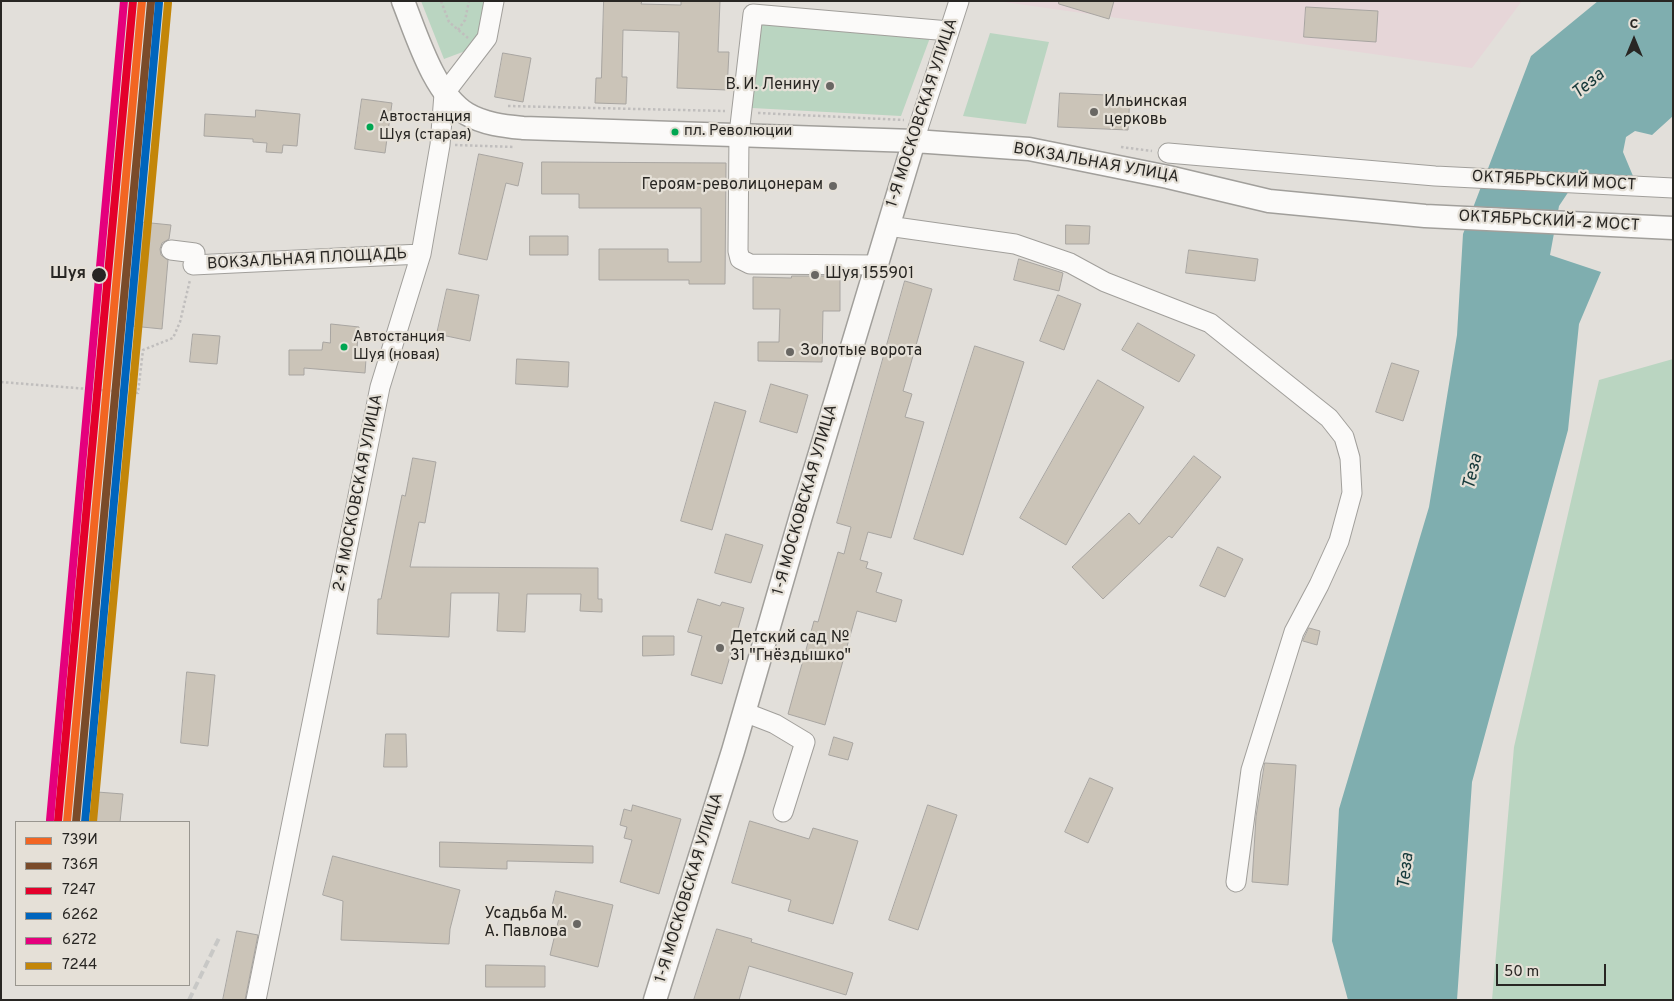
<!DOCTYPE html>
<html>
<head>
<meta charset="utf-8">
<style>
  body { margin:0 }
  #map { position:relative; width:1674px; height:1001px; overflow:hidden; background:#e2dfda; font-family:Overpass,sans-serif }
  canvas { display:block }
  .frame { position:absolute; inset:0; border:2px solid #282623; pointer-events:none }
  .legend { position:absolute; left:15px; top:821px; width:175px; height:165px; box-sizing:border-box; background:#e5e0d7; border:1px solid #99968f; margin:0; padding:6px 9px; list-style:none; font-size:15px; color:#282623 }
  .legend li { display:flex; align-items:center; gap:10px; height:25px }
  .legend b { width:25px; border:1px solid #99968f }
  .north { position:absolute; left:1609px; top:15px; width:50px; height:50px; -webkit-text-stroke:4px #e5e0d7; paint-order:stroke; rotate:0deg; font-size:14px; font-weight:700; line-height:20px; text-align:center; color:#282623 }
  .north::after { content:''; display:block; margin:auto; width:18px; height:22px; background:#282623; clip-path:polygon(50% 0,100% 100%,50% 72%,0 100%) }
  .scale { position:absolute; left:1496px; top:964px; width:110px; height:22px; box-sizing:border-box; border:2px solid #282623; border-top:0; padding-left:6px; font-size:15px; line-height:18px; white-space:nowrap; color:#282623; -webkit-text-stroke:4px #e5e0d7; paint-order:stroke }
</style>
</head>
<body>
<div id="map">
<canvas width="1674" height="1001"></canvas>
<div class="frame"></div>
<ul class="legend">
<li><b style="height:6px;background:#f26522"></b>739И</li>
<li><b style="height:6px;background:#7a4b2a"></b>736Я</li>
<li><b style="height:6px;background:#e4002b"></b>7247</li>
<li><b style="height:6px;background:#0065bd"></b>6262</li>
<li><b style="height:6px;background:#e5007d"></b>6272</li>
<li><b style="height:6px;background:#c38609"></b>7244</li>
</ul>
<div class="north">С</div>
<div class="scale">50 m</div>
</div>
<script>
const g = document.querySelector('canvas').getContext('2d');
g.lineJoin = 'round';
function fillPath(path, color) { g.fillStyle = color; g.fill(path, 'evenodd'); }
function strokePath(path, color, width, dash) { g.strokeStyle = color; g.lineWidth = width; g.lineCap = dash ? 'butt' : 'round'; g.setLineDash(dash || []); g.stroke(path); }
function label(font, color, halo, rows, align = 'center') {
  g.font = font + ' Overpass,sans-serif'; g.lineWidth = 4.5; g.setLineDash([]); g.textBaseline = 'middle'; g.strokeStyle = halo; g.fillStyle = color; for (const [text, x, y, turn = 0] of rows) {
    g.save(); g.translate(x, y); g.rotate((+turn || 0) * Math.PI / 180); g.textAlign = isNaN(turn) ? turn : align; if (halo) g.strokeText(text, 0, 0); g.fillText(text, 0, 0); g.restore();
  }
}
const industrial = new Path2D(`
  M 997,1 L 1522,1 L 1472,68 Z`);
const green = new Path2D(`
  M 421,1 L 486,1 L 476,47 L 444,59 Z
  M 758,23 L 931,35 L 901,116 L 752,108 Z
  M 990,33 L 1049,42 L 1026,124 L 963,116 Z
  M 1673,359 L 1673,1000 L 1492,1000 L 1514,747 L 1599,380 Z`);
const water = new Path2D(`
  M 1598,1 L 1673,1 L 1673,116 L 1652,135 L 1635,131 L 1626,137 L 1623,152 L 1633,176 L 1579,176 L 1559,206 L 1550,255 L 1601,272 L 1579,324 L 1568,430 L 1472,782 L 1457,1000 L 1348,1000 L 1332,941 L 1339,809 L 1429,507 L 1457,335 L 1463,234 L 1531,56 Z`);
const building = new Path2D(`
  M 604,1 L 642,1 L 641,4 L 681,5 L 681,1 L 720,1 L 718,52 L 729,52 L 727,90 L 677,88 L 679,32 L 623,30 L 622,77 L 627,77 L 626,104 L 595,103 L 596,78 L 601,78 Z
  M 1059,1 L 1114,1 L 1109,19 L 1059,4 Z
  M 1306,7 L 1378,11 L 1376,42 L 1304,37 Z
  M 503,53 L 531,58 L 523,102 L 495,97 Z
  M 1060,93 L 1130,96 L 1128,130 L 1058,127 Z
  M 362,99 L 392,103 L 385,153 L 355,149 Z
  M 256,110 L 300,114 L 297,146 L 283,145 L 282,153 L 266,152 L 267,143 L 253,142 L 253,139 L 204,136 L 205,114 L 255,117 Z
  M 479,154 L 523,163 L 518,186 L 506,183 L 487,260 L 459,254 Z
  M 542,162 L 726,163 L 725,284 L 689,284 L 689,280 L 599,280 L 599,249 L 668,249 L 668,262 L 701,262 L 701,208 L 579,208 L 579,194 L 542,194 Z
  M 141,222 L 171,225 L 169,239 L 162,243 L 160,249 L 161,255 L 168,260 L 162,329 L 132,326 Z
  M 1066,225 L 1090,226 L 1089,244 L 1066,244 Z
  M 530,236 L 568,236 L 568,255 L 530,255 Z
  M 1189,250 L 1258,259 L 1255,281 L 1186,273 Z
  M 1019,259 L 1063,273 L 1059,291 L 1014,280 Z
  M 792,276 L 840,276 L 840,311 L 823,311 L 822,362 L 758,361 L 758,342 L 779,342 L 780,309 L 753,309 L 753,277 L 791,278 Z
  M 905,281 L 932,289 L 903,391 L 912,394 L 905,417 L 924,422 L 891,538 L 868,532 L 860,560 L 868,562 L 866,568 L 882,573 L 876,592 L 902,600 L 896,622 L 857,611 L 825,725 L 788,714 L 814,621 L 818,622 L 838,552 L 844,554 L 851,527 L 837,523 Z
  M 447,289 L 479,295 L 470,341 L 437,334 Z
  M 1058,295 L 1081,304 L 1064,350 L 1040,341 Z
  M 1138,323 L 1195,355 L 1179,382 L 1122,350 Z
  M 331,324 L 359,327 L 356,358 L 366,359 L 365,373 L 304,368 L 304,375 L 289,375 L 289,350 L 322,350 L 323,342 L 330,343 Z
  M 193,334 L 220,336 L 217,364 L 190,362 Z
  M 975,346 L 1024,362 L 963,555 L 914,539 Z
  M 517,359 L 569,362 L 568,387 L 516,384 Z
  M 1392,363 L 1419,371 L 1403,421 L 1376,412 Z
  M 1098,380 L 1144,407 L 1066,545 L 1020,518 Z
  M 771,384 L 808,395 L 797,433 L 760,422 Z
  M 715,402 L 746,411 L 712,530 L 681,521 Z
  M 1194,456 L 1221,477 L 1172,538 L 1169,536 L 1103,599 L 1072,567 L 1129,513 L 1139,524 Z
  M 413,458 L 436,462 L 425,523 L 419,522 L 410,567 L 598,568 L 598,599 L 602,599 L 602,612 L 580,611 L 581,594 L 527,594 L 525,632 L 497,631 L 499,593 L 451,593 L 449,637 L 377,634 L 378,599 L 381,599 L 402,495 L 405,496 Z
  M 726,534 L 763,545 L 751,583 L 715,573 Z
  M 1218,547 L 1243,559 L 1225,597 L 1200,586 Z
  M 698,599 L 720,606 L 722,602 L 744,608 L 722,684 L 691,675 L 702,636 L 688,632 Z
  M 1309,628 L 1320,631 L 1317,645 L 1303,641 Z
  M 643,636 L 674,636 L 674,655 L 643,656 Z
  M 187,672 L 215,675 L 208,746 L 181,743 Z
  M 386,734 L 406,734 L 407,767 L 384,767 Z
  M 834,737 L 853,743 L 848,760 L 829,755 Z
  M 1265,763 L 1296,765 L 1288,885 L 1252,882 L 1256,817 Z
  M 1090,778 L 1113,788 L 1088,843 L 1065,832 Z
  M 97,792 L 123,794 L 120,822 L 94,822 Z
  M 633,805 L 681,819 L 659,894 L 620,882 L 632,840 L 624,838 L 627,827 L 620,825 L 624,809 L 631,811 Z
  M 928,805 L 957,815 L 918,930 L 889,920 Z
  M 750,821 L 809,839 L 813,828 L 858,841 L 833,924 L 788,911 L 791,900 L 732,883 Z
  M 440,842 L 593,846 L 593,863 L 507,861 L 507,869 L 440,867 Z
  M 333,856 L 460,890 L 450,929 L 449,944 L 341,940 L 343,901 L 323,895 Z
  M 556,891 L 613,905 L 598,967 L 550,955 L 560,914 L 551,912 Z
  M 717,929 L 752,939 L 751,942 L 853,973 L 846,995 L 749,966 L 739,1000 L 694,1000 Z
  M 237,931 L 258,935 L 245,1000 L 223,1000 Z
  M 486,965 L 545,966 L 545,987 L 486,987 Z`);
const path = new Path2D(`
  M 441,1 L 449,22 L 468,38
  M 458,30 L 465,20 L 469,1
  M 508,106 L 725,111
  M 758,113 L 904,120
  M 455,145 L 515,147
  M 1121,147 L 1152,151
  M 1,382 L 138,393 L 143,350 L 173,338 L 180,322 L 190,280`);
const minor = new Path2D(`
  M 914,141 L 959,1
  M 1168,153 L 1435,176 L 1673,188
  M 888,226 L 1015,244 L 1070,263 L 1105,282 L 1210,323 L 1329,418 L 1344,437 L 1350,458 L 1352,493 L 1339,541 L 1319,585 L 1294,632 L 1251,770 L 1236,882
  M 171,250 L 195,253 L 193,265 L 421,254
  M 876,265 L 750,264 L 740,259 L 738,251 L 739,134 L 753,14 L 949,31
  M 744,712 L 775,724 L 805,742 L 783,812
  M 256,1000 L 380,387 L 421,254 L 440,145 L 444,94 L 487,38 L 494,1`);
const major = new Path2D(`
  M 403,1 C 417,36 434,94 467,114 C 484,124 504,126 523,128 L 914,141 L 1029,149 L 1168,177 L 1269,201 L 1425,216 L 1673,228
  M 655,1000 L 733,751 L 801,516 L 914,141`);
const rail = new Path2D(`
  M 189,1000 L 219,938`);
const rail1 = new Path2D(`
  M 67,822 L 142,1`);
const rail2 = new Path2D(`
  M 76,822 L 151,2`);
const rail3 = new Path2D(`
  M 58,821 L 133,1`);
const rail4 = new Path2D(`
  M 85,822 L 159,3`);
const rail5 = new Path2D(`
  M 50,820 L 124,1`);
const rail6 = new Path2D(`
  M 93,822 L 168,3`);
const markers = [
  [830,86,5,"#696763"],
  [1094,112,5,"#696763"],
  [370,127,4.5,"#00a651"],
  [675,132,4.5,"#00a651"],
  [833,186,5,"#696763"],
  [99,275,8,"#282623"],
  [815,275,5,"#696763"],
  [344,347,4.5,"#00a651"],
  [790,352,5,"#696763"],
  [720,648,5,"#696763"],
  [577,924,5,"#696763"]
];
const busNames = [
  ["Автостанция",379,118],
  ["Шуя (старая)",379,136],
  ["пл. Революции",684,132],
  ["Автостанция",353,338],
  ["Шуя (новая)",353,356]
];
const poiNames = [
  ["В. И. Ленину",820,86,"right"],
  ["Ильинская",1104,103],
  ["церковь",1104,121],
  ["Героям-револицонерам",823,186,"right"],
  ["Шуя 155901",825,275],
  ["Золотые ворота",800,352],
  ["Детский сад №",730,639],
  ["31 \"Гнёздышко\"",730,657],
  ["Усадьба М.",567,915,"right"],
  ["А. Павлова",567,933,"right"]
];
const streetNames = [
  ["1-Я МОСКОВСКАЯ УЛИЦА",923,113,-72],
  ["ВОКЗАЛЬНАЯ УЛИЦА",1096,164,10],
  ["ОКТЯБРЬСКИЙ МОСТ",1554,182,3],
  ["ОКТЯБРЬСКИЙ-2 МОСТ",1549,222,3],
  ["ВОКЗАЛЬНАЯ ПЛОЩАДЬ",307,260,-3],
  ["2-Я МОСКОВСКАЯ УЛИЦА",359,493,-79],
  ["1-Я МОСКОВСКАЯ УЛИЦА",806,500,-74],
  ["1-Я МОСКОВСКАЯ УЛИЦА",690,888,-73]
];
const stopNames = [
  ["Шуя",86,275]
];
const waterNames = [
  ["Теза",1589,85,-40],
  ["Теза",1474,472,-77],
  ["Теза",1407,871,-84]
];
fillPath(industrial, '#e6d6d8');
fillPath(green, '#bad5c1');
fillPath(water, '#7faeaf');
fillPath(building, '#cbc4b8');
strokePath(building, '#a8a5a1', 1);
strokePath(minor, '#a19f9b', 21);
strokePath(major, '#a19f9b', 25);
strokePath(path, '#c0bebd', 2.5, [2.5, 2.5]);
strokePath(minor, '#fbfaf9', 19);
strokePath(major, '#fbfaf9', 22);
strokePath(rail, '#c8c8c6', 4, [8, 4]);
strokePath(rail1, '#f26522', 8);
strokePath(rail2, '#7a4b2a', 8);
strokePath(rail3, '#e4002b', 8);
strokePath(rail4, '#0065bd', 8);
strokePath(rail5, '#e5007d', 8);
strokePath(rail6, '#c38609', 8);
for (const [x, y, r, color] of markers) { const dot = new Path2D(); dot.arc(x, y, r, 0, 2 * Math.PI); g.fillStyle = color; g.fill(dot); strokePath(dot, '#e5e0d7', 2); }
label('15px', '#282623', '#e5e0d7', busNames, 'left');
label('16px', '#282623', '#e5e0d7', poiNames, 'left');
label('16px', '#282623', '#e5e0d7', streetNames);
label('bold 16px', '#282623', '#e5e0d7', stopNames, 'right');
label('italic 18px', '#173a3b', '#e5e0d7', waterNames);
</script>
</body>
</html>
